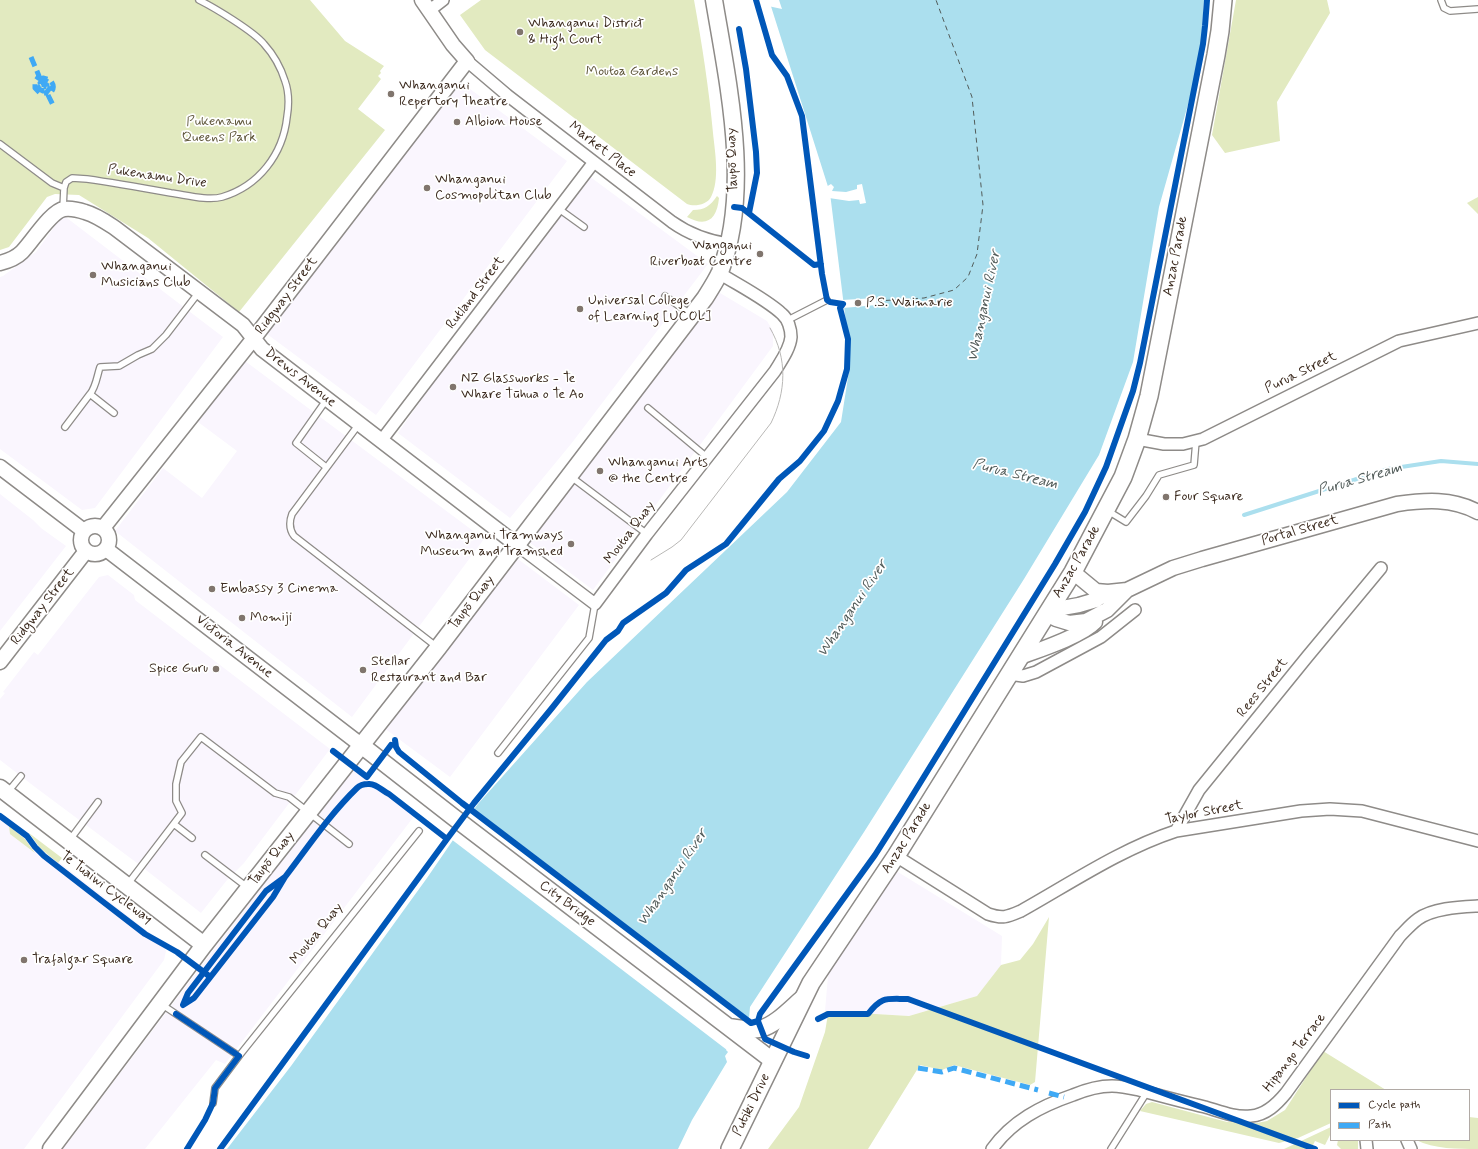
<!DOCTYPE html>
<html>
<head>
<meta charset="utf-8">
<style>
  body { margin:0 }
  #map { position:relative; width:1478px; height:1149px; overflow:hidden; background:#fff; font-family:Mynerve,sans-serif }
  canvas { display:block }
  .legend { position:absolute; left:1330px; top:1089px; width:140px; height:52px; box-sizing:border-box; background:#fff; border:1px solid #b1aaa5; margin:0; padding:5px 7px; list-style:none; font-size:12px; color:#3b2a1e }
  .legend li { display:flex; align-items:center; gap:8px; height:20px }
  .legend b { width:20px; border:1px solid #b1aaa5 }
</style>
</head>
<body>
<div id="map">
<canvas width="1478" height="1149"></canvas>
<ul class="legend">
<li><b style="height:5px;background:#0057b8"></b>Cycle path</li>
<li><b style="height:5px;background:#3fa9f5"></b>Path</li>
</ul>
</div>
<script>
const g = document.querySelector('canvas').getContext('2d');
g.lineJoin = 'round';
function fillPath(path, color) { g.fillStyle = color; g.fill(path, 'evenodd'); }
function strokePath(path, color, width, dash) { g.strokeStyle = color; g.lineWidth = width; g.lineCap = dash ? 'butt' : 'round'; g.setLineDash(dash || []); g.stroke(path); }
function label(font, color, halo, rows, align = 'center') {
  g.font = font + ' Mynerve,sans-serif'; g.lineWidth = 3.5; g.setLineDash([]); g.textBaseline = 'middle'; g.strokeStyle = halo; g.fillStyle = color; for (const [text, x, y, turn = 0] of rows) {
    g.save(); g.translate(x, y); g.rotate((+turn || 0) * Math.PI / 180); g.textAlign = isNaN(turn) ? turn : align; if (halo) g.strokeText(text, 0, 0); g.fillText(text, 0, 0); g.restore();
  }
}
const built = new Path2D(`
  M 458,80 L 567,161 L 376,415 L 267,334 Z
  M 589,176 L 708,264 L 571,444 L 510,518 L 398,433 L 453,355 Z
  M 63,215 L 223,337 L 95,508 L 82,510 L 0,449 L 0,277 L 3,276 L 36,252 Z
  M 715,290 L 767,321 L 773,331 L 773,346 L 593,590 L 525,539 Z
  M 245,361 L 484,539 L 352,717 L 115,531 L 163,468 L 202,498 L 237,451 L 198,422 Z
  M 0,494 L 33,520 L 41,528 L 66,546 L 0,631 Z
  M 514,556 L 579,605 L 450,777 L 384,728 Z
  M 108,575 L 134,595 L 135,600 L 330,749 L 244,863 L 227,880 L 201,913 L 137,863 L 35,787 L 0,760 L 0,699 L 5,693 L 3,692 L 34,652 L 38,655 L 99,577 Z
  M 351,768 L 415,815 L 225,1064 L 216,1060 L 145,1149 L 63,1149 Z
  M 0,816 L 164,944 L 166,951 L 164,960 L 24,1149 L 0,1149 Z
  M 893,869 L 1002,936 L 1001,965 L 977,996 L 909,1016 L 825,1011 L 829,964 Z`);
const green = new Path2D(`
  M 0,0 L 310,0 L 345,41 L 384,66 L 380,71 L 381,73 L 378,76 L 381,79 L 358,109 L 385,130 L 239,312 L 148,238 L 79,195 L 55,194 L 47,197 L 9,247 L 0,250 Z
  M 481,0 L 694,0 C 702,44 709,89 713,133 C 715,152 720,180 711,197 C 707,205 694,207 687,204 L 485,50 L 460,15 Z
  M 1236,0 L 1327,0 L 1330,13 L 1277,102 L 1280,141 L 1225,153 L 1212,135 Z
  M 717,196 L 719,198 C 717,219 707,228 687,217 L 693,210 C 705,210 710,206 717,196 Z
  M 1478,197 L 1478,214 L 1467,203 Z
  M 9,826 L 25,839 L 35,853 L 10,834 Z
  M 29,833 L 62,858 L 58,863 L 40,848 Z
  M 1049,917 L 1035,1082 L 1030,1085 L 954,1065 L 942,1070 L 920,1065 L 868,1149 L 768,1149 L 799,1107 L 825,1032 L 828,1014 L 825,1011 L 909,1016 L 977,996 L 1001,965 L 1020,960 L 1033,944 Z
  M 1323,1051 L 1386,1090 L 1331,1090 L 1331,1123 L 1298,1138 L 1279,1143 L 1140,1111 L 1146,1104 L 1152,1102 L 1227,1122 L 1257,1123 L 1267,1121 L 1285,1110 Z
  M 1469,1117 L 1478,1118 L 1478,1149 C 1458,1149 1434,1149 1416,1140 L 1469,1140 Z
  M 1331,1127 L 1331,1133 L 1325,1145 L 1315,1141 L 1311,1149 L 1284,1149 Z
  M 1338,1140 L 1358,1140 L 1358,1149 L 1341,1149 L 1337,1145 Z`);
const water = new Path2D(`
  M 769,0 L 1204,0 L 1200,62 L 1159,207 L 1133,362 L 1099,455 L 1024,579 L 864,832 L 750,1007 L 749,1018 L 726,1050 L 728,1052 L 725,1056 L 727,1062 L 692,1120 L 678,1149 L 227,1149 L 291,1066 L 427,878 L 477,805 L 587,682 L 787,492 L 841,422 L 849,371 L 847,369 L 848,339 L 830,193 Z`);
const pier = new Path2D(`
  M 767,0 L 779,0 L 782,9 L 768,6 Z
  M 831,184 L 834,187 L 832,191 L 846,192 L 857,189 L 857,185 L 862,184 L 866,203 L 860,204 L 859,200 L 849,201 L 829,198 L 826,187 Z
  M 876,298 L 877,305 L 843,308 L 842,300 Z
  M 473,808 L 750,1019 L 727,1050 L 451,839 Z`);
const stream = new Path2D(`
  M 1244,515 L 1388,469 L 1441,461 L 1478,464`);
const ferry = new Path2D(`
  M 877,301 L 924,298 L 954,290 L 968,277 L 977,254 L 983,205 L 972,97 L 936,0`);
const service = new Path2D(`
  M 1441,0 L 1444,8 L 1450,11 L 1478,9
  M 0,144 L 52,183 L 64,188
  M 63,209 L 64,188 L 66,182 L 72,178 L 87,179 C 115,183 143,188 171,193 C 186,195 208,201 222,197 C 259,186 283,154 287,117 C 289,105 289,92 285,81 C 281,68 273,54 264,44 C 253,31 215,8 199,0
  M 559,209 L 584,227
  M 665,296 L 690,314
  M 786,321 L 827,300
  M 648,408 L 708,458
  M 114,413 L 90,394 C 96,387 97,376 100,367 L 119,366 L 138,355 L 152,349 L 166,335 L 199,292
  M 359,424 L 292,514 C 289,522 289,529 294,536 L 437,647
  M 65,427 L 90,394
  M 326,467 L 296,443 L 327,399
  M 570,476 L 647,534
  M 1108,511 L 1126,522 L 1146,496 L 1159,475 L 1194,465 L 1196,441
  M 498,753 L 589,638 L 595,604
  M 7,793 L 21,776
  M 174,824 L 192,838
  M 69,841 L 98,802
  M 205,855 L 247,887
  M 127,885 L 182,813 L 176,801 L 176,784 L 181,762 L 201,737 L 275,793 L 289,797 L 349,844
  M 161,1004 L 239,1056
  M 213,1103 L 215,1088 L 239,1056 L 419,831
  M 1111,1149 L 1147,1092`);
const minor = new Path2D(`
  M 430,10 L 443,0
  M 467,61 L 507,95 L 672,222 C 689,234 708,241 729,244
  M 1137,439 L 1164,444 L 1183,444 L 1203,439 L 1399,341 L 1478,323
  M 381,441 L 594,162
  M 517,545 L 595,604 L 647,534 L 775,371 C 781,361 790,349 791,337 C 791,329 788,319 782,314 C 766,299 738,285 719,273
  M 1009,674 L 1023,676 L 1036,672 L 1101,637 L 1135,610
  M 1176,831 L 1199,790 L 1307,657 L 1381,568
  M 896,856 L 988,914 C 1003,919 1007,917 1021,911 C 1071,883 1121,849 1176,831 L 1301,811 L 1330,809 L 1362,811 L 1478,841
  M 1366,1140 L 1367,1149
  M 1407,1140 L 1411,1149
  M 992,1149 C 1012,1121 1041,1106 1073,1095 C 1085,1090 1098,1086 1112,1086 C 1121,1086 1130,1088 1139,1090 C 1161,1096 1183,1102 1205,1107 C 1219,1111 1235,1118 1251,1116 C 1266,1115 1277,1104 1286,1093 L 1400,936 C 1406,930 1411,924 1418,919 C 1433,908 1460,907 1478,906`);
const tertiary = new Path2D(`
  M 0,263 C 8,261 16,258 22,252 C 32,242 51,211 64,209 C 71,208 79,210 85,212 C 96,215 106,222 115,228 L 243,325 L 262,349 L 517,545
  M 0,467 L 84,531
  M81 540a14 14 0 1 1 28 0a14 14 0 1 1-28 0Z
  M 103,528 L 254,338 L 467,61 L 453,45 L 422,0
  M 106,549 L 361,745
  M 1073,572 L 1096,591 L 1108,592 L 1127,590
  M 1052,605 L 1062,608 L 1079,605 L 1096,600 L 1108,592
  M 1046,614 L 1056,619 L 1069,623 L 1086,621 L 1107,610 L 1127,590 L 1173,568 L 1202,559 L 1397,504 C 1425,500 1452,498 1478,512
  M 1020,657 C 1039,650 1082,636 1095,622
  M 0,662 L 86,551`);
const secondary = new Path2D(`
  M 361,745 L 452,816 L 773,1061
  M 0,788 L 204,945
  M 729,1027 C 739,1028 750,1031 760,1029 C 776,1025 791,1008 803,998
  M 51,1149 L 204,945 L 438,648 L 705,298 C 710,290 716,281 720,272 C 752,190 728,84 714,0`);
const primary = new Path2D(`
  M 730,1149 L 811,983 L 896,856 L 1073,572 L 1123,477 L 1137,439 L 1149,396 L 1216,55 L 1220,31 L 1223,0`);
const tram = new Path2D(`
  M 651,560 L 672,547 L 681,540 L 771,423 C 786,392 788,359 770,328`);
const quiet = new Path2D(`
  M 31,57 L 39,76 L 35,82 L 35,88 L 40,93 L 46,93 L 50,88 L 48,82 L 45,80 L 40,83 L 42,87 L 44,87 L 44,83 L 47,85 L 47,89 L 43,91 L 39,89 L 37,84 L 39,80 L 43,78 L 50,80 C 55,85 54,91 48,95 L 53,105
  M 918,1068 L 942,1072 L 954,1068 L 1038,1090
  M 1049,1093 L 1064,1097`);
const cycleway = new Path2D(`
  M 739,29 L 746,69 L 756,152 L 757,173 L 749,213
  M 734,207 L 742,208 L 814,265 L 821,264
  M 395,740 L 396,747 L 399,752 L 462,803 L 751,1023 L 758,1021
  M 333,751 L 367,777 L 391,745
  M 0,816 L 27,836 L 35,847 L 44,856 L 102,901 L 145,934 L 177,952 L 209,976
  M 285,877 L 273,897 L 194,998 L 183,1005 L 188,993 L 266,891 Z
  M 285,877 C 308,847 330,814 357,788 C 360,785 364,784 368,784 C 376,783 382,791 389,794 L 447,839
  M 176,1014 L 239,1056 L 215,1088 L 213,1103 L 205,1120 L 187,1149
  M 818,1019 L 828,1014 L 868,1014 C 882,996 886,999 908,999 L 1315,1149
  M 807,1056 L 794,1052 L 765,1039 L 758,1021 L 760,1014 L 875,855 L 901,814 L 1055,564 L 1085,512 L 1106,467 L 1133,391 L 1140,363 L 1203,44 L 1205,26 L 1207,0
  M 220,1149 L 447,839 L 474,803 L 552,708 L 606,640 L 618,631 L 623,623 L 666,593 L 686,570 L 726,544 L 779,479 L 800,461 L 824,431 L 838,401 L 847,369 L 848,339 L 840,308 L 843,304 L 830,302 L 827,300 L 822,274 L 802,116 L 787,76 L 772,55 L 756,0`);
const markers = [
  [520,32,4,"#80756d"],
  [391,94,4,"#80756d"],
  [457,122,4,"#80756d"],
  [427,188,4,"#80756d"],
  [760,254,4,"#80756d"],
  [93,275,4,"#80756d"],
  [858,303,4,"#80756d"],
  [580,309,4,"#80756d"],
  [453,387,4,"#80756d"],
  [600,471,4,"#80756d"],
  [1166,497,4,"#80756d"],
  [571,544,4,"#80756d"],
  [212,589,4,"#80756d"],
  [242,618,4,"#80756d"],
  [216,669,4,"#80756d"],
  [363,670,4,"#80756d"],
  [24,960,4,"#80756d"]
];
const poiNames = [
  ["Whanganui District",528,24],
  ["& High Court",528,40],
  ["Whanganui",399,86],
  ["Repertory Theatre",399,102],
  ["Albion House",465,122],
  ["Whanganui",435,180],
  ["Cosmopolitan Club",435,196],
  ["Wanganui",752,246,"right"],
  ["Riverboat Centre",752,262,"right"],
  ["Whanganui",101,267],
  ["Musicians Club",101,283],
  ["Universal College",588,301],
  ["of Learning [UCOL]",588,317],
  ["P.S. Waimarie",866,303],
  ["NZ Glassworks - Te",461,379],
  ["Whare Tūhua o Te Ao",461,395],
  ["Whanganui Arts",608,463],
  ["@ the Centre",608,479],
  ["Four Square",1174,497],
  ["Whanganui Tramways",563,536,"right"],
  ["Museum and Tramshed",563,552,"right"],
  ["Embassy 3 Cinema",220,589],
  ["Momiji",250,618],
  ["Stellar",371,662],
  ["Restaurant and Bar",371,678],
  ["Spice Guru",208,669,"right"],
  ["Trafalgar Square",32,960]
];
const parkNames = [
  ["Moutoa Gardens",632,72],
  ["Pukenamu",219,122],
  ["Queens Park",219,138]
];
const streetNames = [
  ["Market Place",602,150,38],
  ["Taupō Quay",733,160,-92],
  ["Pukenamu Drive",157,177,8],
  ["Anzac Parade",1176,256,-79],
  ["Rutland Street",476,293,-53],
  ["Ridgway Street",287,296,-53],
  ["Purua Street",1301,373,-26],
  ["Drews Avenue",300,378,38],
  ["Portal Street",1300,531,-16],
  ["Moutoa Quay",630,533,-53],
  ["Anzac Parade",1077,562,-60],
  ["Taupō Quay",472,603,-52],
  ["Ridgway Street",43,607,-52],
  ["Victoria Avenue",234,647,38],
  ["Rees Street",1263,688,-51],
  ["Taylor Street",1204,813,-11],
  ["Anzac Parade",907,838,-58],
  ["Taupō Quay",272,859,-52],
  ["Te Tuaiwi Cycleway",106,888,37],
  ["City Bridge",567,904,37],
  ["Moutoa Quay",317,934,-51],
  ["Hipango Terrace",1295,1053,-53],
  ["Putiki Drive",752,1105,-64]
];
const waterNames = [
  ["Whanganui River",985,306,-78],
  ["Purua Stream",1015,475,14],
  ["Purua Stream",1360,480,-16],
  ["Whanganui River",853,609,-56],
  ["Whanganui River",673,878,-56]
];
fillPath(built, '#faf6fe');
fillPath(green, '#e2eac0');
fillPath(water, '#abdfee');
fillPath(pier, '#fff');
strokePath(stream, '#abdfee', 4);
strokePath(ferry, '#525c5a', 1, [5, 4]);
strokePath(service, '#8e8b88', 8);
strokePath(minor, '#8e8b88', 14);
strokePath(tertiary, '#8e8b88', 17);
strokePath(secondary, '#8e8b88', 19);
strokePath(primary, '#8e8b88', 20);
strokePath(service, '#fff', 5.5);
strokePath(minor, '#fff', 11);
strokePath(tertiary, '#fff', 14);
strokePath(secondary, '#fff', 16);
strokePath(primary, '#fff', 17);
strokePath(tram, '#b9b8b6', 1);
strokePath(quiet, '#3fa9f5', 5, [10, 5]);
strokePath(cycleway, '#0057b8', 6);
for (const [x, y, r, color] of markers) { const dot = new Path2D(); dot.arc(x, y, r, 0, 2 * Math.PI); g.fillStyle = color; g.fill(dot); strokePath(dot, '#fff', 1.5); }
label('14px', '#3b2a1e', '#fff', poiNames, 'left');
label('14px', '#5f563a', '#fff', parkNames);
label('14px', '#3b2a1e', '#fff', streetNames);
label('italic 15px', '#525c5a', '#fff', waterNames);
</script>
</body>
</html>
